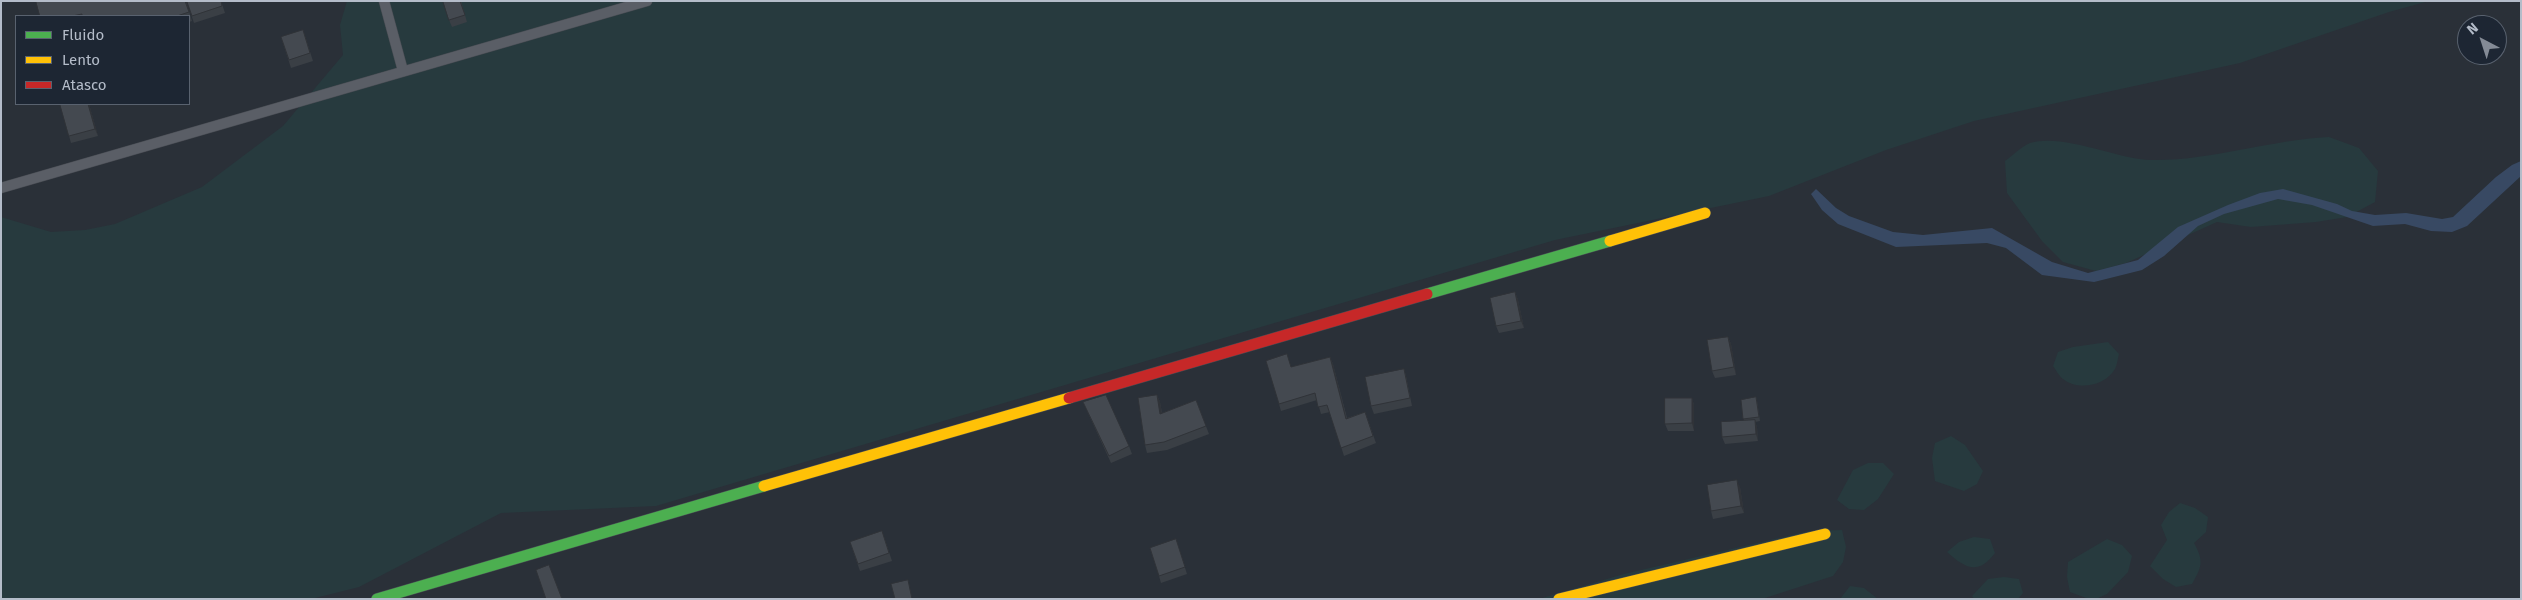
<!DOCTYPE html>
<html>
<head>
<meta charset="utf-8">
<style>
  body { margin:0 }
  #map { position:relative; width:2522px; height:600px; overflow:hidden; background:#2a3038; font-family:"Fira Sans",sans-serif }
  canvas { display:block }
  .frame { position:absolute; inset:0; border:2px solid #b4bcc9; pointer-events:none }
  .legend { position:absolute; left:15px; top:15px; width:175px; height:90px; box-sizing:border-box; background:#1d2633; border:1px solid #59626f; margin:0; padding:6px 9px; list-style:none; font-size:15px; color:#b4bcc9 }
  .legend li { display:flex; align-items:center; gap:10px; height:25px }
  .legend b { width:25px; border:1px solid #59626f }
  .north { position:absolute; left:2457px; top:15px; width:50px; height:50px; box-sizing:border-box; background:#1d2633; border:1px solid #59626f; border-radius:50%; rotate:320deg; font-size:14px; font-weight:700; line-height:20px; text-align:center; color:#b4bcc9 }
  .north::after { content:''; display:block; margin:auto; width:18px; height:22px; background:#848b96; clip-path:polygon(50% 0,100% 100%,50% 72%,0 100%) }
</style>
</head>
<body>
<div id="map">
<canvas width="2522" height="600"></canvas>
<div class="frame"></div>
<ul class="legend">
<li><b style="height:6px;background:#4caf50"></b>Fluido</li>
<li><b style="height:6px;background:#ffc107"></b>Lento</li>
<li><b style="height:6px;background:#c62828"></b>Atasco</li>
</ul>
<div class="north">N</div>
</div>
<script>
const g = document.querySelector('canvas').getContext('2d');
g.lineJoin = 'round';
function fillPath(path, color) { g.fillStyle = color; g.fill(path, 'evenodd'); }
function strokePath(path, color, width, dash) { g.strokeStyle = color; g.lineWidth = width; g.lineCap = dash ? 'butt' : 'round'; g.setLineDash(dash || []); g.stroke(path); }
const green = new Path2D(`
  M 347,1 L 2429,1 L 2389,12 L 2240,63 L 1974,121 L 1886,150 L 1769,196 L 1555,240 L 656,506 L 501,513 L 359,587 L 311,599 L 1,599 L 1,217 L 51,232 L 85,230 L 115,224 L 202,187 L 283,126 L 343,55 L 340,25 Z
  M 2329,137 L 2359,148 L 2378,171 L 2375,202 L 2347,217 L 2316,222 L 2251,227 L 2217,222 L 2126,263 L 2096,271 L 2063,262 L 2042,241 L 2007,193 L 2005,161 C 2012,156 2022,146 2030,143 C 2064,133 2116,159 2151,160 C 2211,161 2269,140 2329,137 Z
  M 2108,342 L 2119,354 C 2118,358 2117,365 2115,369 C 2105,386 2078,391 2063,379 C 2059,376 2056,370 2053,366 L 2058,352 L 2073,347 Z
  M 1951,436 L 1965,445 L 1983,471 L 1977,484 L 1964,491 L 1935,481 L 1932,458 L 1935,443 Z
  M 1868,463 L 1883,463 L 1894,474 L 1878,499 L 1864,510 L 1849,509 L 1837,500 L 1853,470 Z
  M 2180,503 L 2195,508 L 2208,517 L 2206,532 L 2194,543 C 2204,561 2202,567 2192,584 L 2176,587 L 2163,579 L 2150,566 L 2167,540 L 2161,525 L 2169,512 Z
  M 1842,530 L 1846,547 L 1843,562 L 1833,576 L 1762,599 L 1539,599 L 1624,574 L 1809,531 Z
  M 1974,537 L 1990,539 L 1995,553 C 1978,575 1966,569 1947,552 L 1959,542 Z
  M 2107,539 L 2122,545 L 2132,556 L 2128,572 L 2107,594 L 2096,599 L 2089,599 L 2070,592 L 2067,577 L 2068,562 Z
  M 2004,577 L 2019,579 L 2023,593 L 2018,599 L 1974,599 L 1972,596 L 1988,579 Z
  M 1850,586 L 1864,588 L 1878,599 L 1840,599 Z`);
const water = new Path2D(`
  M 2521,161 L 2521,176 L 2467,226 L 2452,232 L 2431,231 L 2405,224 L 2373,226 L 2312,205 L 2278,199 L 2224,214 L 2198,226 L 2164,256 L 2142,270 L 2094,282 L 2042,275 L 2006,248 L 1987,243 L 1896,247 L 1838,224 L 1822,210 L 1811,194 L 1816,189 L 1836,208 L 1849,216 L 1893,232 L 1923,235 L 1992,228 L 2052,262 L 2088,273 L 2138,260 L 2178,227 L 2228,205 L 2260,193 L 2283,189 L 2337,204 L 2352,211 L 2375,215 L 2406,213 L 2442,219 L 2453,217 L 2496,177 L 2512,165 Z`);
const lane = new Path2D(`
  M 384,1 L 403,71
  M 1,188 L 647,1`);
const fast = new Path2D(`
  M 1427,294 L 1610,241
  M 377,599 L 764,486`);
const slow = new Path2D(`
  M 1610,241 L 1705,213
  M 764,486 L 1069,398
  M 1559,599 L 1825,534`);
const jam = new Path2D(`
  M 1069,398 L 1427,294`);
const wall = new Path2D(`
  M 36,1 L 186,1 L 192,21 L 189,22 L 189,16 L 40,16 Z
  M 191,1 L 221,1 L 225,13 L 194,23 L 187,2 Z
  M 461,1 L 467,22 L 452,27 L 449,20 Z
  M 303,30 L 313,61 L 291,68 L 281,37 Z
  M 60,104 L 89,104 L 98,136 L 71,143 Z
  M 1515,292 L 1518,300 L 1524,328 L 1499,333 L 1496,326 Z
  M 1728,337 L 1731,344 L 1736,375 L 1715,378 L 1712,371 Z
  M 1330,357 L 1333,364 L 1347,418 L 1365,412 L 1376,443 L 1344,456 L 1330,412 L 1321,414 L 1317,400 L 1281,411 L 1279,404 L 1291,367 Z
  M 1404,369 L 1406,376 L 1412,406 L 1374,414 L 1371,406 Z
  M 1157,395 L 1160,402 L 1162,413 L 1196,400 L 1209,434 L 1167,450 L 1147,453 L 1145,445 Z
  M 1692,398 L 1694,405 L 1694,431 L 1668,431 L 1665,424 Z
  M 1741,400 L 1757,401 L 1760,421 L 1755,422 L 1757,427 L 1758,441 L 1725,444 L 1722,437 L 1744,420 Z
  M 1083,402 L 1129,446 L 1132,454 L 1111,463 Z
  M 1740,487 L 1744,513 L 1713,519 L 1711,511 Z
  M 882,531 L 892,561 L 860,571 L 850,542 Z
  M 1176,539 L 1187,574 L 1161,583 L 1159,576 Z`);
const shadedWall = new Path2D(`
  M 88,104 L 89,104 L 98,136 L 95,129 Z
  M 1515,292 L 1518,300 L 1524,328 L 1521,321 Z
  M 1728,337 L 1731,344 L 1736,375 L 1734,367 Z
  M 1330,357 L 1333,364 L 1348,426 L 1346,419 Z
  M 1157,395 L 1160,402 L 1163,421 L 1160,414 Z
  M 1692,398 L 1694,405 L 1694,431 L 1692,423 Z
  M 1755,420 L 1757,427 L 1758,441 L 1756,434 Z
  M 1737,480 L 1740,487 L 1744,513 L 1741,506 Z`);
const building = new Path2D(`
  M 36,1 L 185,1 L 189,12 L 177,16 L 82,16 L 82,14 L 72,16 L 40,16 Z
  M 191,1 L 221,1 L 222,6 L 192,16 L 187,2 Z
  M 443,1 L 460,1 L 465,15 L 449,20 Z
  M 303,30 L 310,53 L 289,60 L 281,37 Z
  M 60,104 L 88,104 L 95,129 L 69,136 Z
  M 1515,292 L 1521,321 L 1496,326 L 1490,298 Z
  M 1728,337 L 1734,367 L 1712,371 L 1707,340 Z
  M 1287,354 L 1291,367 L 1330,357 L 1346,419 L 1365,412 L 1373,436 L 1341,448 L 1327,405 L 1318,407 L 1315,393 L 1279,404 L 1266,361 Z
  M 1404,369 L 1410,398 L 1371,406 L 1365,377 Z
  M 1106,395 L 1129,446 L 1109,456 L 1083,402 Z
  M 1157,395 L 1160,414 L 1196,400 L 1206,426 L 1164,442 L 1145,445 L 1138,398 Z
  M 1756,397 L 1759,417 L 1743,419 L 1741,400 Z
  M 1665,398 L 1692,398 L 1692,423 L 1665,424 Z
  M 1755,420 L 1756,434 L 1722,437 L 1721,422 Z
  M 1737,480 L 1741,506 L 1711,511 L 1707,485 Z
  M 882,531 L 889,553 L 858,564 L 850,542 Z
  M 1176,539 L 1185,567 L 1159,576 L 1150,548 Z
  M 549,565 L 562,599 L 546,599 L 536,570 Z
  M 908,580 L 912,599 L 895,599 L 891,584 Z`);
fillPath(green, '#273a3e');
fillPath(water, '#384963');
strokePath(lane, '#484c53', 11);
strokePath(fast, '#484c53', 12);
strokePath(slow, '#484c53', 12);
strokePath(jam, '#484c53', 12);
strokePath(lane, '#5a5e66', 10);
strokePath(fast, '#4caf50', 11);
strokePath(slow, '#ffc107', 11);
strokePath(jam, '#c62828', 11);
fillPath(wall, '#3a3f45');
fillPath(shadedWall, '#303338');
fillPath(building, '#444950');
strokePath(building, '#303338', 1);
</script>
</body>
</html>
